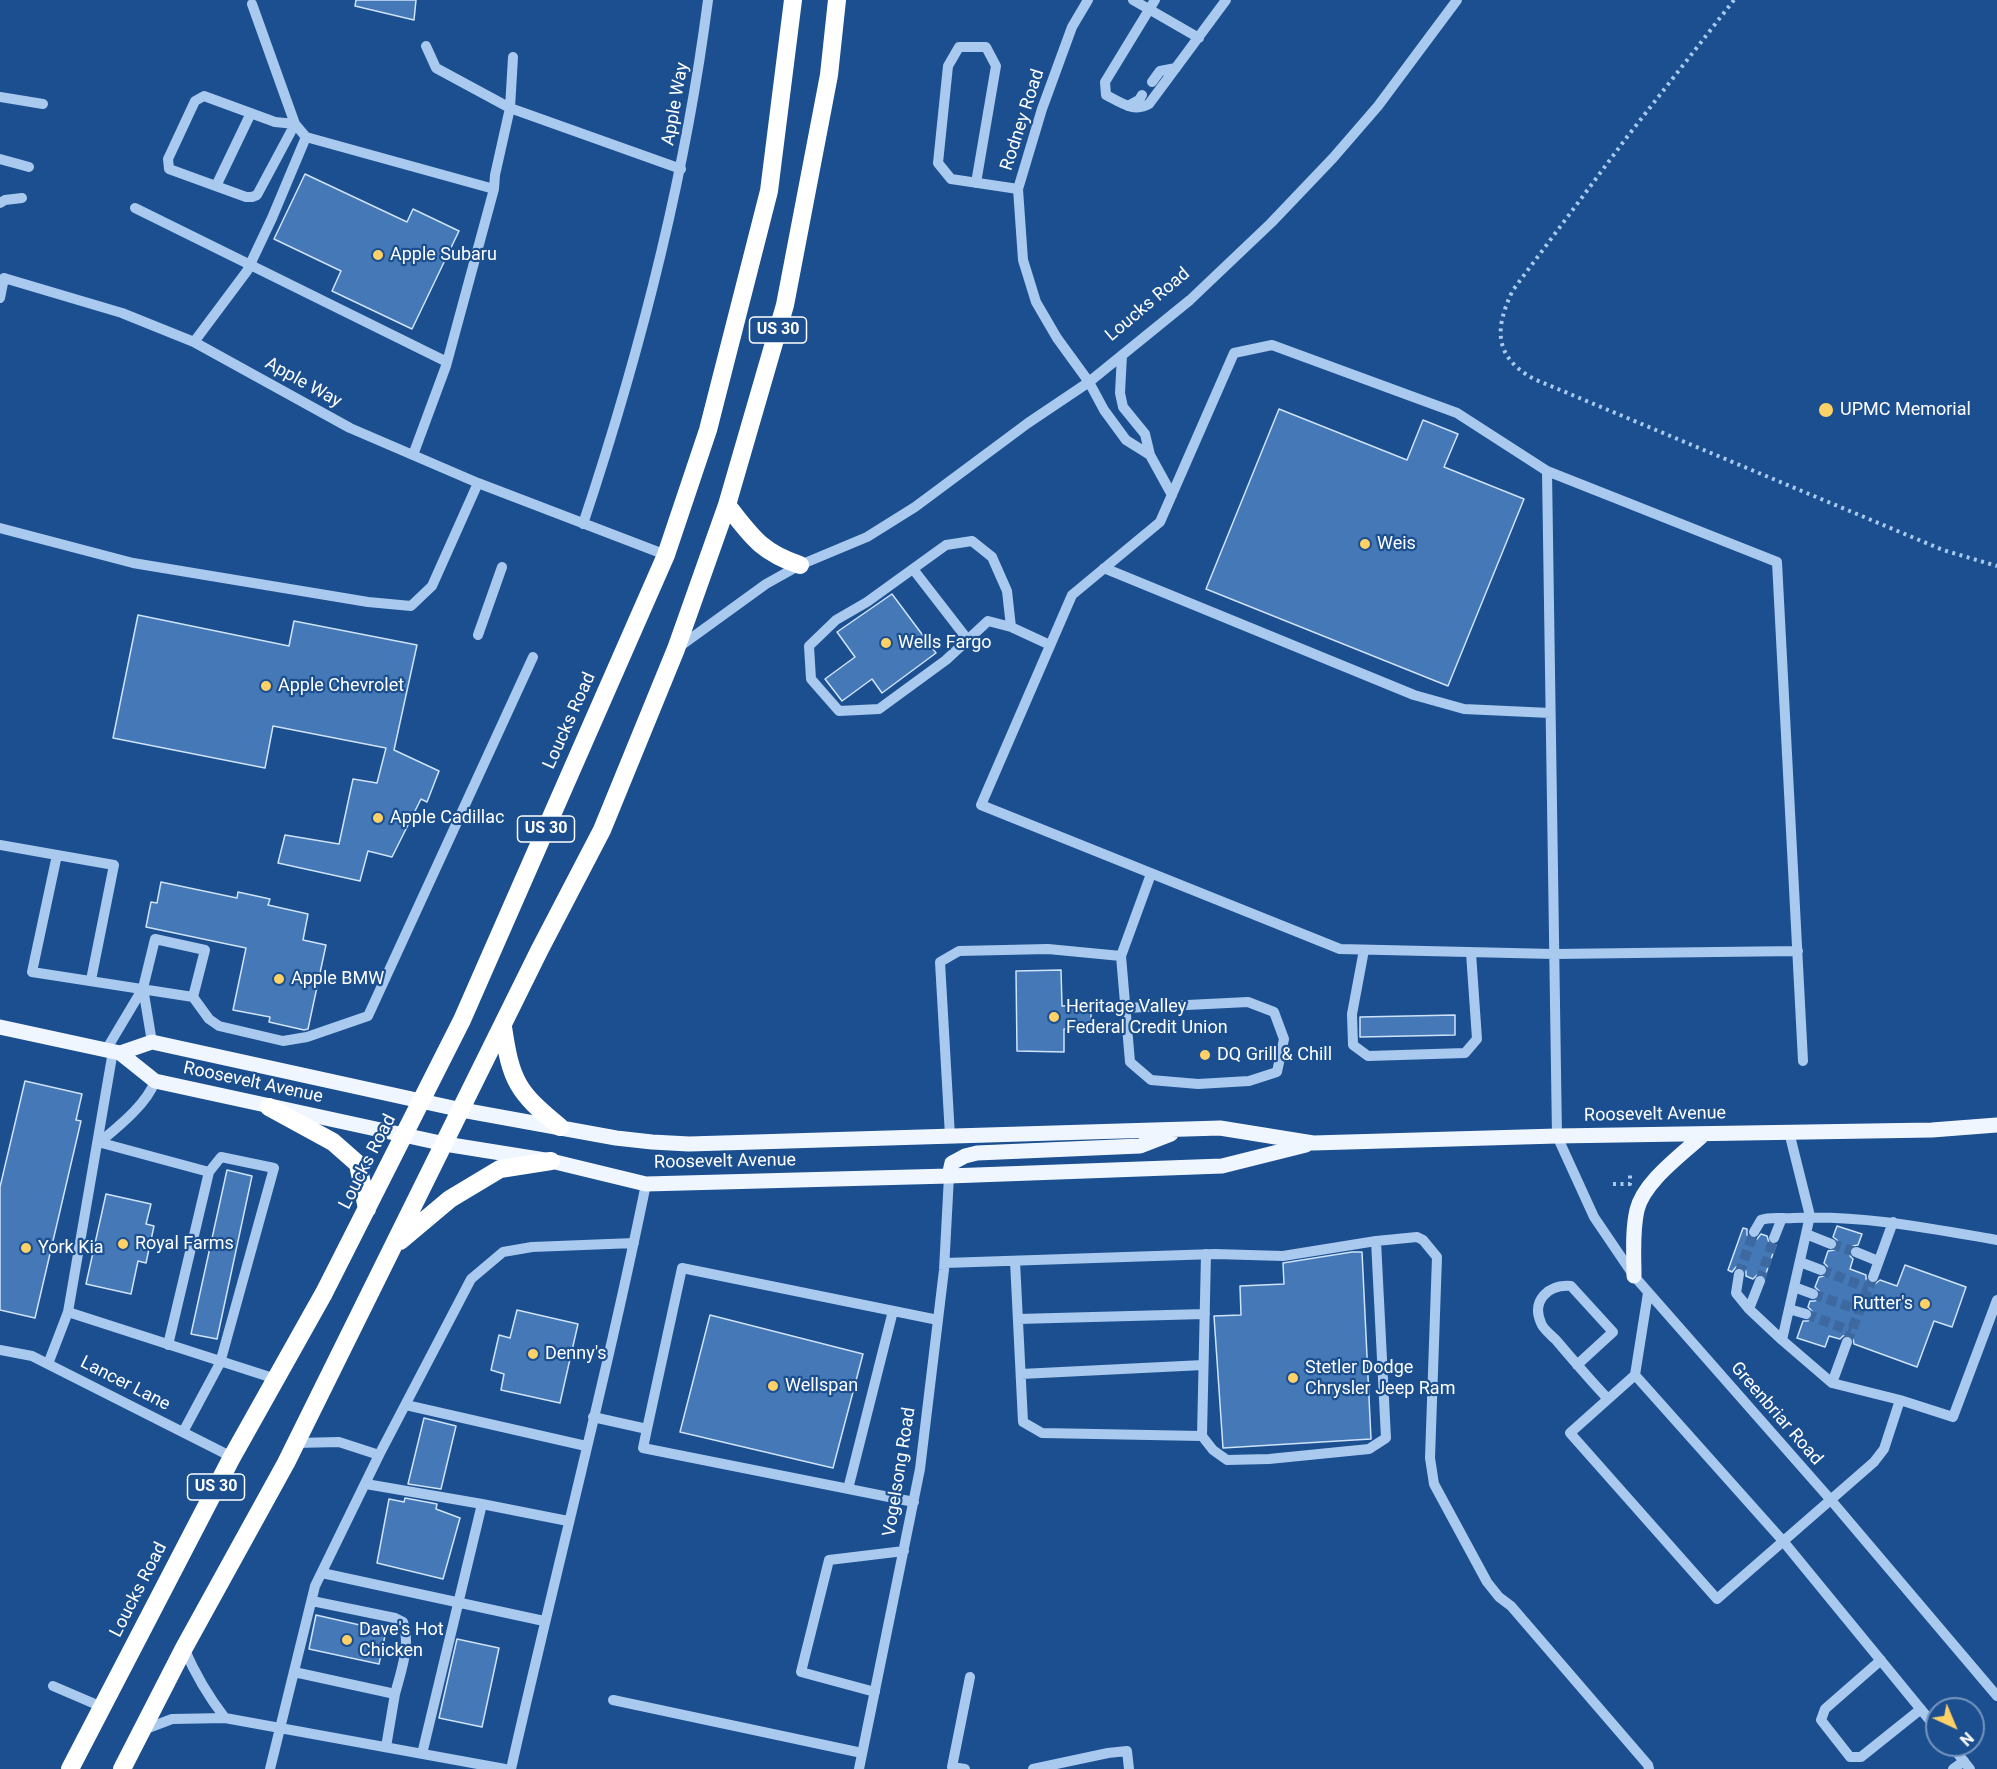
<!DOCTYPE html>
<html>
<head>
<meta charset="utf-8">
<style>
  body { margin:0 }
  #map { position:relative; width:1997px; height:1769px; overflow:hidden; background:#1b4f8f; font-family:Roboto,sans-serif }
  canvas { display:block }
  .north { position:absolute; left:1925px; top:1697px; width:60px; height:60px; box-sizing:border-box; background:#1b4f8f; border:2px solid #7695bc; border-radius:50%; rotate:136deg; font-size:16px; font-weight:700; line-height:24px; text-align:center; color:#fff }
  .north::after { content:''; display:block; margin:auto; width:21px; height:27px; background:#ffd166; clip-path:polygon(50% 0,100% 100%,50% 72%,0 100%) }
</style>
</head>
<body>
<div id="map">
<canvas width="1997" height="1769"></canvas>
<div class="north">N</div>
</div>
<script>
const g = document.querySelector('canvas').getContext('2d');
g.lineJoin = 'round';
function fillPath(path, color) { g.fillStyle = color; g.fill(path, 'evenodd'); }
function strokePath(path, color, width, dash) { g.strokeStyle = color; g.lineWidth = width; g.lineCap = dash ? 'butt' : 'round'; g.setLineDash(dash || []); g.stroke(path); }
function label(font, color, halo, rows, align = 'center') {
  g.font = font + ' Roboto,sans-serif'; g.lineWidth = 4.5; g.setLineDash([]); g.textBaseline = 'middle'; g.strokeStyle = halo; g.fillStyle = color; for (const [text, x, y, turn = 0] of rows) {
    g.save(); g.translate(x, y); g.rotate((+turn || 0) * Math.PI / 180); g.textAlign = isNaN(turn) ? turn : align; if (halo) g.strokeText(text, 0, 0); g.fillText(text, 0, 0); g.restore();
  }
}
const building = new Path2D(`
  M 356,0 L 416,0 L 414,20 L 355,6 Z
  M 305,174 L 407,222 L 413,209 L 459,231 L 412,329 L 332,291 L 341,271 L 274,239 Z
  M 1279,409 L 1407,460 L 1423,420 L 1458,434 L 1444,467 L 1524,499 L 1448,686 L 1206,589 Z
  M 892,594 L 936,653 L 882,693 L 872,679 L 842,701 L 825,679 L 855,657 L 837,632 Z
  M 138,615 L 289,646 L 294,621 L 417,645 L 394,750 L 439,771 L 427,802 L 421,799 L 392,857 L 368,851 L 360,881 L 278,863 L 285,835 L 339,844 L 353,779 L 377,783 L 386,748 L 273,726 L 265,768 L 113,738 Z
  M 161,882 L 237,898 L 238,892 L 270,899 L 268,905 L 308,914 L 303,940 L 326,945 L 308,1029 L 304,1030 L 269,1022 L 270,1017 L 233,1010 L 246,948 L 146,927 L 151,902 L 157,903 Z
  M 1061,970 L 1062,1006 L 1091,1005 L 1091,1028 L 1064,1029 L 1064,1052 L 1017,1051 L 1016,971 Z
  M 1455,1015 L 1455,1035 L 1360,1037 L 1360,1017 Z
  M 25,1081 L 82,1094 L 76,1120 L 81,1121 L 35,1318 L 0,1310 L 0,1187 Z
  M 227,1170 L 252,1176 L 217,1339 L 191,1334 Z
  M 106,1194 L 151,1204 L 146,1224 L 154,1226 L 146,1263 L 138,1261 L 131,1294 L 86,1284 Z
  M 1837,1226 L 1862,1234 L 1858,1245 L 1852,1246 L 1849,1250 L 1850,1256 L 1853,1259 L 1850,1269 L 1866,1275 L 1866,1279 L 1870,1284 L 1875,1284 L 1880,1280 L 1897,1286 L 1905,1265 L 1966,1287 L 1952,1327 L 1934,1321 L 1917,1367 L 1854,1344 L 1853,1338 L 1849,1335 L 1843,1336 L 1840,1339 L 1829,1336 L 1825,1347 L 1797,1338 L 1803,1321 L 1808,1321 L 1813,1317 L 1813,1312 L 1808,1307 L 1810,1301 L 1815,1301 L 1820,1297 L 1820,1292 L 1815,1287 L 1819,1277 L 1825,1276 L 1828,1272 L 1827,1266 L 1824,1263 L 1828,1251 L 1835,1250 L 1838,1246 L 1837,1240 L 1833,1237 Z
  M 1743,1228 L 1747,1229 L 1747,1235 L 1751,1239 L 1757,1239 L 1761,1234 L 1767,1236 L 1769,1243 L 1776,1245 L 1765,1276 L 1758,1274 L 1753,1279 L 1746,1276 L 1746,1271 L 1740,1267 L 1736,1267 L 1732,1272 L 1728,1270 Z
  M 1352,1252 L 1362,1252 L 1371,1439 L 1223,1448 L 1214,1316 L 1241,1315 L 1240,1286 L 1284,1284 L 1283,1263 Z
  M 517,1310 L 578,1324 L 560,1403 L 501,1390 L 504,1374 L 491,1370 L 499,1335 L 510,1338 Z
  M 710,1315 L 863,1354 L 833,1468 L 680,1432 Z
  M 424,1418 L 456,1426 L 441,1489 L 408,1484 Z
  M 405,1498 L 437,1504 L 436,1509 L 460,1518 L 443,1579 L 377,1563 L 389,1499 L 404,1502 Z
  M 316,1615 L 386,1631 L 379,1664 L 309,1649 Z
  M 457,1639 L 499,1648 L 482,1727 L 439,1718 Z`);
const minorTunnel = new Path2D(`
  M 1831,1244 L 1856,1252
  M 1821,1270 L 1868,1288
  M 1739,1274 L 1754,1232
  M 1760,1281 L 1774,1238
  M 1813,1294 L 1859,1310
  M 1806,1314 L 1851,1331
  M 1847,1342 L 1873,1277`);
const path = new Path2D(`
  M 1734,0 L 1627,137 L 1513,290 C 1494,329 1494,357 1534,379 L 1943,550 L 1997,566
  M 1613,1184 L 1630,1184 L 1630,1174`);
const minor = new Path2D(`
  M 1088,0 L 1072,27 L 1042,109 L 1018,189 L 1023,260 L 1036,302 L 1057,338 L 1089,382 L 1104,410 L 1126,440 L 1150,455
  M 1133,0 L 1199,38
  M 1155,0 L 1105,82 L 1106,95 C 1120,102 1134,113 1149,104 L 1226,0
  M 252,4 L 295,124 L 306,137
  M 426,46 L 436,68 L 510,108 L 681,169
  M 1152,82 L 1160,71 L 1176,68
  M 204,96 L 275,122 L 295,124 L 257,195 L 252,197 L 246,197 L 169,169 L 168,159 L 195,101 Z
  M 0,97 L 43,104
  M 1128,106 L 1139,100 L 1142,95
  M 0,159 L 29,167
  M 976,183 L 996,66 L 986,47 L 959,47 L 948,66 L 938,163 L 951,179 L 1018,189
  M 216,186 L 251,113
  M 0,203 L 5,200 L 22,198
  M 135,208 L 447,362
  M 0,298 L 4,278 L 122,313 L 194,342 L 350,428 L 478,483 L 666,555
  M 194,342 L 247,271 L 272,218 L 306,137 L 494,189
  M 1122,355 L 1120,393 L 1123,407 L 1145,434 L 1150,455 L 1172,495
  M 413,455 L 446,366 L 494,189 L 495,175 L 510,108 L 513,57
  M 1547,471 L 1557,1136 L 1594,1217 L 1634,1276 L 1830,1499 L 1997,1696
  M 583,524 C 640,353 685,179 708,0
  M 0,528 L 133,563 L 368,602 L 411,606 L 432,586 L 478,483
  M 1104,568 L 1414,695 L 1464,709 L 1550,713
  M 913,569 L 968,640
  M 1011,627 L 1007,591 L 992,557 L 972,541 L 946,545 L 867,602 L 836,620 L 809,646 L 811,679 L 839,711 L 879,709 L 946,660 L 988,621 L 1011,627 L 1050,645
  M 478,635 L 502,567
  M 679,647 L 766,584 L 800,565 L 867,537 L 915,507 L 1028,423 L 1089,382 L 1190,300 L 1271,223 L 1333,158 L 1378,106 L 1457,0
  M 0,845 L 57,855
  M 1364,950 L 1352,1014 L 1353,1045 L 1368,1056 L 1465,1053 L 1477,1039 L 1471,953
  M 1798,951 L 1554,954 L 1340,949 L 981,805 L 1072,595 L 1160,522 L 1234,353 L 1272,345 L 1457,413 L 1547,471 L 1777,562 L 1803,1061
  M 1121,956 L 1130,1062 L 1151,1080 L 1198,1084 L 1249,1081 L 1277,1072 L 1284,1039 L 1274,1012 L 1248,1002 L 1126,1008
  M 91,980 L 114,865 L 57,855 L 32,972 L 193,997 L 209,1019 L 219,1026 L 283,1041 L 307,1037 L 368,1016 L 533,657
  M 143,988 L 152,1042
  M 106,1050 L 143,988 L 155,939 L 205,950 L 193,997
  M 113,1051 L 68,1312 L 276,1379
  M 1789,1132 L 1810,1216 L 1782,1340 L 1832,1383 L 1900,1400 L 1953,1417 L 1997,1300
  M 950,1136 L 940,962 L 959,951 L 1048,949 L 1121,956 L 1151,874
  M 98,1142 L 209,1172 L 168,1345
  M 100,1142 C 118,1127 147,1104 155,1081
  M 1754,1232 L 1761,1220 C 1772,1216 1782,1219 1793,1218 C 1863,1215 1928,1228 1997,1240
  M 1806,1234 L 1831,1244
  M 1774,1238 L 1782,1218
  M 1856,1252 L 1878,1261
  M 1015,1261 L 1023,1422 L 1042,1433 L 1202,1436 L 1213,1450 L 1227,1460 L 1269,1459 L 1369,1449 L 1386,1438 L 1376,1241
  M 1800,1262 L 1821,1270
  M 945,1263 L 1215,1254 L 1283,1256 L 1376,1241 L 1417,1237 L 1423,1240 L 1437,1257 L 1430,1458 L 1434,1484 L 1487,1582 L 1499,1597 L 1511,1606 L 1648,1765 L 1649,1769
  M 1739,1274 L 1736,1293 L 1749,1309 L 1782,1340
  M 1873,1277 L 1893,1222
  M 1794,1287 L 1813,1294
  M 1648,1293 L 1635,1375 L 1570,1433 L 1717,1599 L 1874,1462 L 1884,1449 L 1900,1400
  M 1749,1309 L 1760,1281
  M 1789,1309 L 1806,1314
  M 1018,1319 L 1205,1314
  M 0,1350 L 32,1356 L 232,1457
  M 48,1364 L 68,1312
  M 1577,1365 L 1613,1332 L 1571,1286 C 1549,1284 1531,1300 1541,1323 C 1543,1329 1551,1335 1556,1340 C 1573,1360 1590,1380 1608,1399
  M 1021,1374 L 1203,1365
  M 1635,1375 L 1783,1541 L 1937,1729
  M 1832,1383 L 1847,1342
  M 406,1405 L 586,1446
  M 593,1417 L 647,1429 L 682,1268 L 938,1320
  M 647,1429 L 643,1448 L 914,1502
  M 183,1432 L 220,1363 L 274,1168 L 221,1157 L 209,1172
  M 1202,1436 L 1206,1254
  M 296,1443 L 339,1442 L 379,1455
  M 366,1484 L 482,1504
  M 848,1489 L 893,1311
  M 322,1573 L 544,1621
  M 312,1601 L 395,1618 L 403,1622 C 411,1645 401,1671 395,1694
  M 184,1648 C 195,1674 208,1696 225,1718
  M 1881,1660 L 1825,1709 L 1821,1720 L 1850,1757 L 1861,1757 L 1921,1709
  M 294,1672 L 395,1694 L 386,1747
  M 53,1686 L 102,1707
  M 875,1692 L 801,1672 L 829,1560 L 904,1551
  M 613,1700 L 862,1753
  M 143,1730 L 172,1719 L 225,1718 L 505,1769
  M 1951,1745 L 1970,1769
  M 422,1754 L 482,1504 L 568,1521
  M 270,1769 L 315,1586 L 379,1455 L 471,1279 L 503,1252 L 532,1247 L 634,1243
  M 511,1769 C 555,1574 606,1380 646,1184
  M 859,1769 L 920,1469 L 944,1270 L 949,1176
  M 965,1769 L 952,1767 L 970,1677
  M 1033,1769 L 1108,1753 L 1127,1751 L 1129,1769
  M 1953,1769 L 1964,1761`);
const major = new Path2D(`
  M 0,1027 L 120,1053 L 155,1081 L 445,1144 L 551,1161 L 646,1184 L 949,1176 L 1222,1166 L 1306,1145
  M 120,1053 L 152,1042 L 462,1110 L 616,1138 L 652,1142 L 689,1144 L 1220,1128 L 1313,1143 L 1557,1136 L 1932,1130 L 1997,1125
  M 949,1176 L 952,1163 L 965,1156 L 977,1153 L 1140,1146 L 1171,1134
  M 1634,1276 C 1634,1255 1632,1232 1637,1210 C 1644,1181 1683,1154 1704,1134`);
const highway = new Path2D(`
  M 727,505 C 751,536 761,552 800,565
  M 503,1027 C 511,1081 517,1092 560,1127
  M 269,1107 L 333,1142 L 358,1164 L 367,1209
  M 400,1241 L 450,1199 L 500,1169 L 551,1161
  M 70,1769 L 232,1457 L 324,1293 L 462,1020 L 666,555 L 708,430 L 769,191 L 793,0
  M 122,1769 L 184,1648 L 286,1463 L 539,951 L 602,830 L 676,649 L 727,505 L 785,305 L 829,75 L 837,0`);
const markers = [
  [378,255,6,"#ffd166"],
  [1826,410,8,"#ffd166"],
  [1365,544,6,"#ffd166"],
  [886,643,6,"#ffd166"],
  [266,686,6,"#ffd166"],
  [378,818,6,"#ffd166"],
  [279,979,6,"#ffd166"],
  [1054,1017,6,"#ffd166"],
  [1205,1055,6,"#ffd166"],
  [123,1244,6,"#ffd166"],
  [26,1248,6,"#ffd166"],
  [1925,1304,6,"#ffd166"],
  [533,1354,6,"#ffd166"],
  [1293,1378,6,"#ffd166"],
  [773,1386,6,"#ffd166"],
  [347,1640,6,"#ffd166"]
];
const shields = [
  [778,330,57],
  [546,829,57],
  [216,1487,57]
];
const shieldNames = [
  ["US 30",778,330],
  ["US 30",546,829],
  ["US 30",216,1487]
];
const streetNames = [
  ["Apple Way",676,104,-80],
  ["Rodney Road",1023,120,-72],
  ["Loucks Road",1148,305,-40],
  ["Apple Way",303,383,29],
  ["Loucks Road",570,721,-66],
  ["Roosevelt Avenue",253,1083,12],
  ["Roosevelt Avenue",1655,1115,-1],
  ["Loucks Road",368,1162,-63],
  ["Roosevelt Avenue",725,1162,-1],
  ["Lancer Lane",125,1384,27],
  ["Greenbriar Road",1776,1414,49],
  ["Vogelsong Road",900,1472,-81],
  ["Loucks Road",139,1590,-63]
];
const poiNames = [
  ["Apple Subaru",390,255],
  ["UPMC Memorial",1840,410],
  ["Weis",1377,544],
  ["Wells Fargo",898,643],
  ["Apple Chevrolet",278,686],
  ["Apple Cadillac",390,818],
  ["Apple BMW",291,979],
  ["Heritage Valley",1066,1007],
  ["Federal Credit Union",1066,1028],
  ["DQ Grill & Chill",1217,1055],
  ["Royal Farms",135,1244],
  ["York Kia",38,1248],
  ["Rutter's",1913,1304,"right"],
  ["Denny's",545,1354],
  ["Stetler Dodge",1305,1368],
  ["Chrysler Jeep Ram",1305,1389],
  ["Wellspan",785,1386],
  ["Dave's Hot",359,1630],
  ["Chicken",359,1651]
];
fillPath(building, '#4478b7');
strokePath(building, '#cfe3fa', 1.5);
strokePath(minorTunnel, '#3d69a0', 10, [10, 5]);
strokePath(path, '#a9c9ee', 4, [3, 4.5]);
strokePath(minor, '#a9c9ee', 10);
strokePath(major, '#f0f6ff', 15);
strokePath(highway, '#fff', 18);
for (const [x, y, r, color] of markers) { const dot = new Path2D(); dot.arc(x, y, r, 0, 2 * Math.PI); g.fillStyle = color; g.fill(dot); strokePath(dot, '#1b4f8f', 2); }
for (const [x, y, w] of shields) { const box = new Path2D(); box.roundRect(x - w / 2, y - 13, w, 26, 4.5); g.fillStyle = '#1b4f8f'; g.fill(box); strokePath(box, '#fff', 1.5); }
label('bold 16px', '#fff', null, shieldNames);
label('18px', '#fff', '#1b4f8f', streetNames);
label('18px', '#fff', '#1b4f8f', poiNames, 'left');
</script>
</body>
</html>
